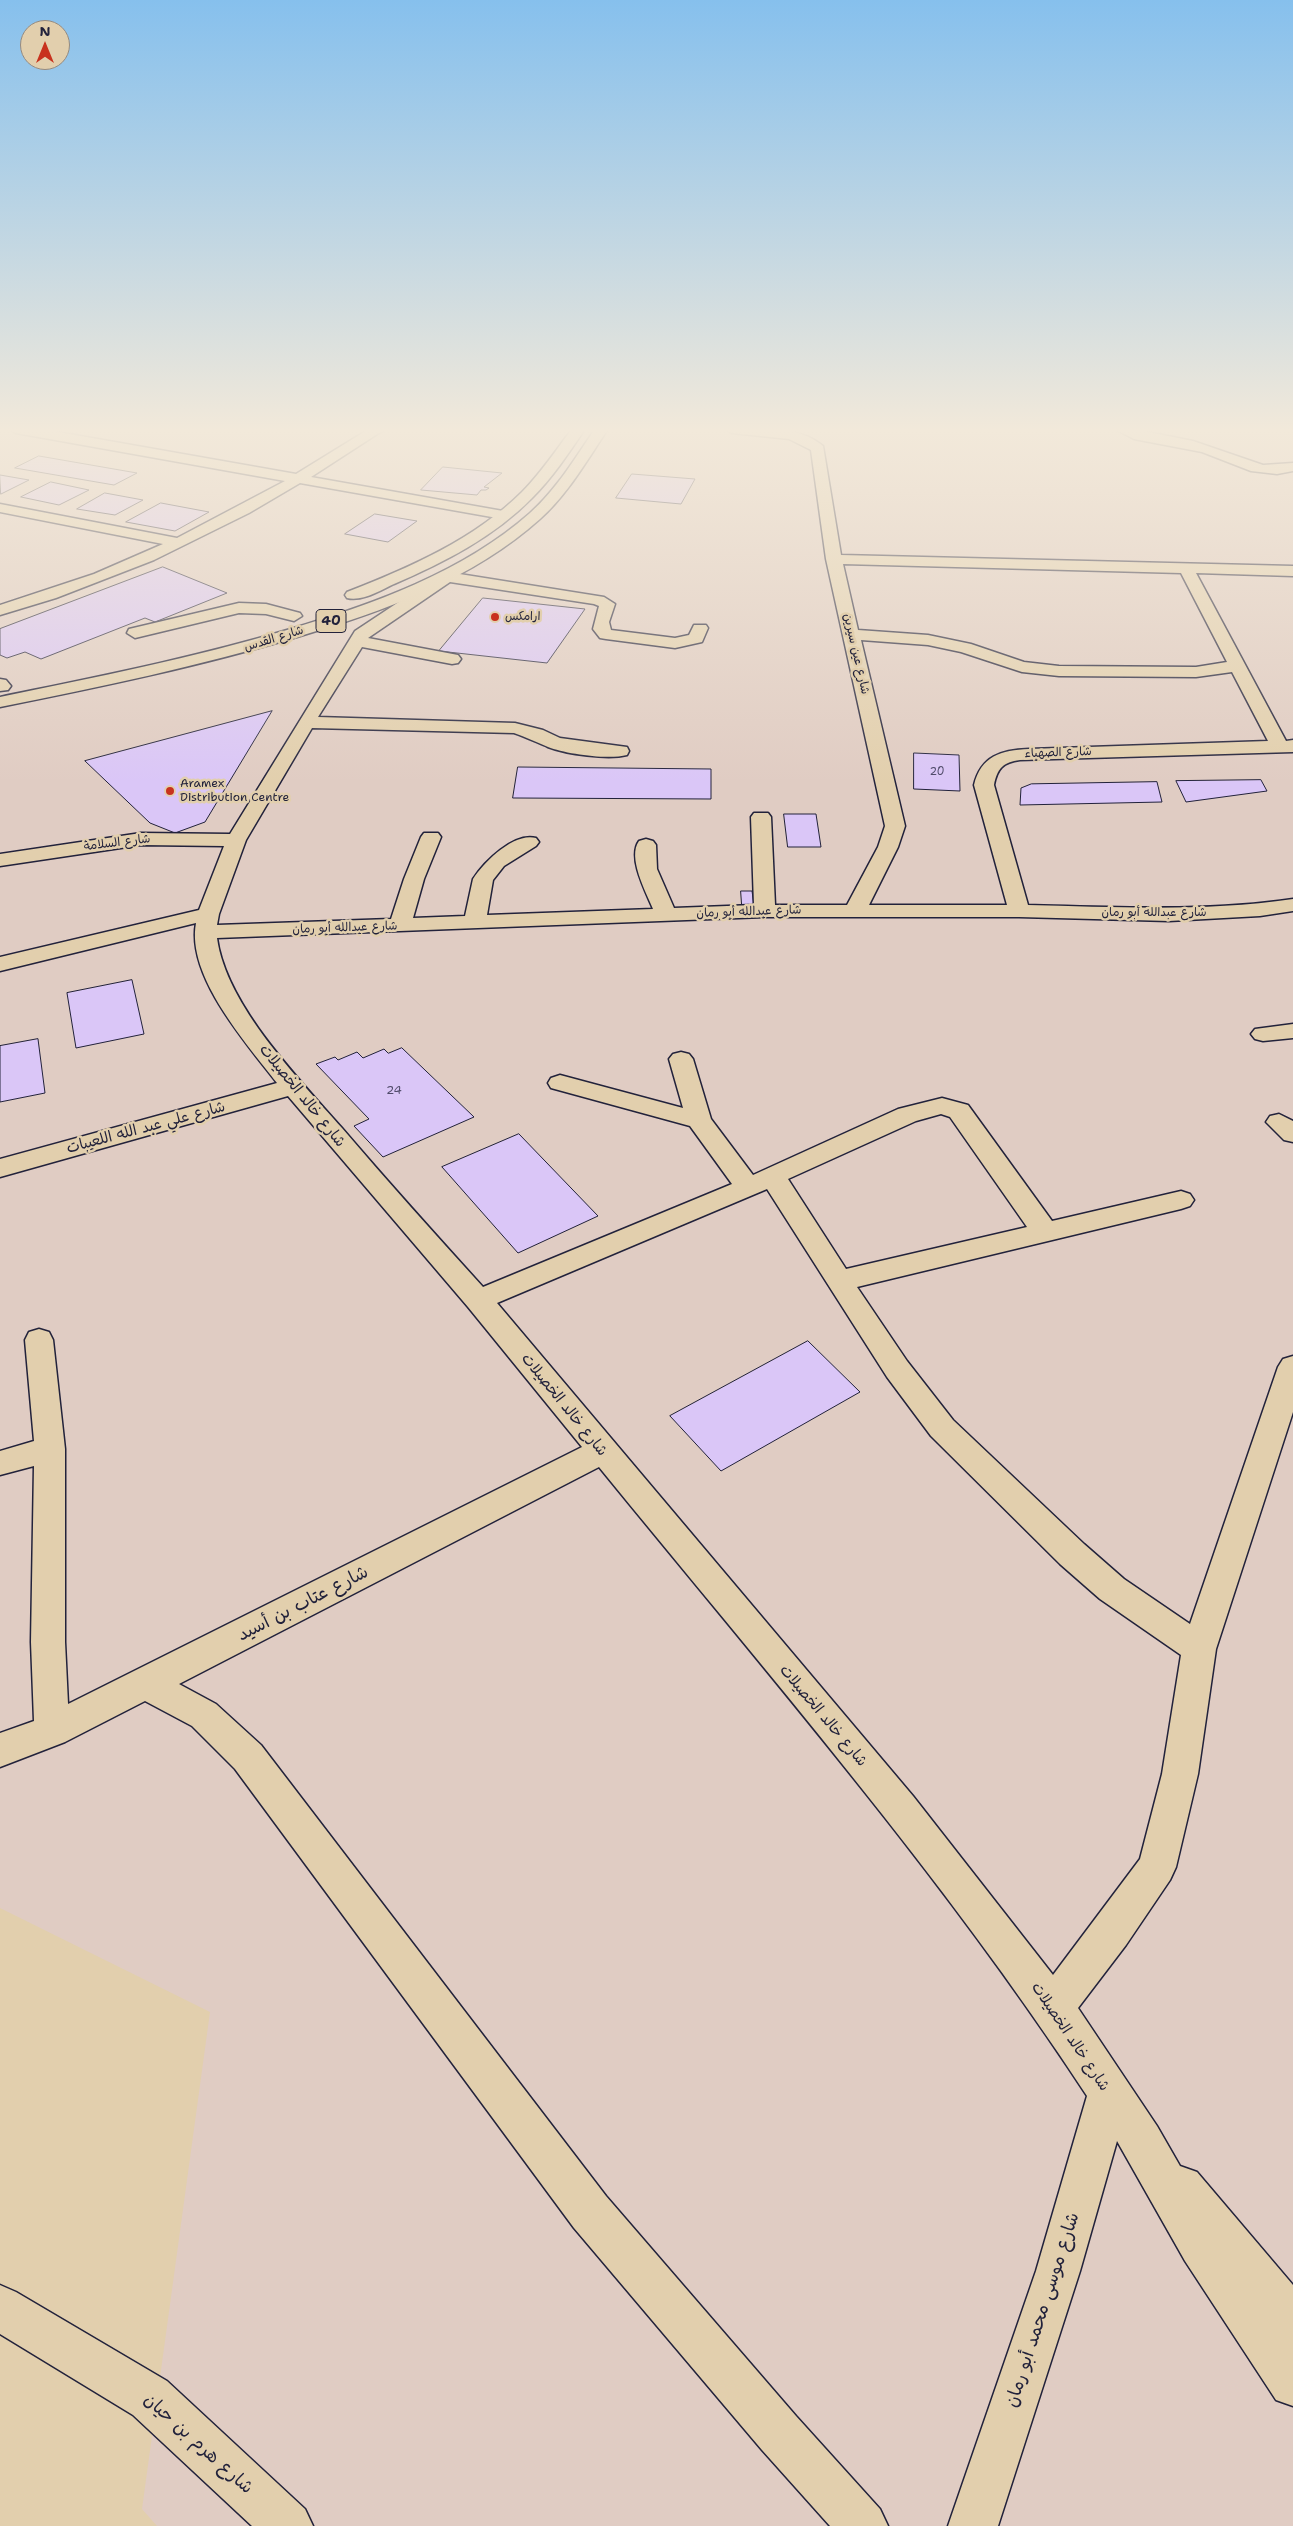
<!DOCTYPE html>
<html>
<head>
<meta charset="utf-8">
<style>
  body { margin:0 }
  #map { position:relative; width:1293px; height:2526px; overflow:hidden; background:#e2cfad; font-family:"Shantell Sans",sans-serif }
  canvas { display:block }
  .north { position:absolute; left:20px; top:20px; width:50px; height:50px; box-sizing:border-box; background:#e2cfad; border:1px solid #958a7f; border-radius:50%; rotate:0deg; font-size:14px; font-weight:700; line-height:20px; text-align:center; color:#22223b }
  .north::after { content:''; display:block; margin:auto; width:18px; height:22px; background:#c8321e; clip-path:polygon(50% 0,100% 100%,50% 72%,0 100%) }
</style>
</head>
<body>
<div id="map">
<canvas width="1293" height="2526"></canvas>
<div class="north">N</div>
</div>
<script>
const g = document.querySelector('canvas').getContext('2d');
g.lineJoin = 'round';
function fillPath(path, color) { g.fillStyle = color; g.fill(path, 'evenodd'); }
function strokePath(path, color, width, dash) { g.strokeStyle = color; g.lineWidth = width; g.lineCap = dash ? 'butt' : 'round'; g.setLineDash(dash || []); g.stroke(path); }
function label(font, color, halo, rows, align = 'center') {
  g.font = font + ' "Shantell Sans","Playpen Sans Arabic",sans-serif'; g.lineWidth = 5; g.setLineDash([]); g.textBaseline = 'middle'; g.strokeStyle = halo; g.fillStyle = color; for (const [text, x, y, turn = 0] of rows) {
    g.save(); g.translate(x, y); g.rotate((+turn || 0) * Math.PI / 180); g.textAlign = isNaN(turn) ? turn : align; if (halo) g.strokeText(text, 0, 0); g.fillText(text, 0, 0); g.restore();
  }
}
const built = new Path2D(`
  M 0,429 L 1293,429 L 1293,2526 L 157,2526 L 142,2509 L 210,2012 L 0,1908 Z`);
const building = new Path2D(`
  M 39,456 L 137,473 L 114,485 L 15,468 Z
  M 443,467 L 502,473 L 484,487 L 489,488 L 486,490 L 481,490 L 477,495 L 421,490 Z
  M 632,474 L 695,479 L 681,504 L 616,498 Z
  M 0,475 L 29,480 L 1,494 Z
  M 51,482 L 89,490 L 59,505 L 21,497 Z
  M 105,493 L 143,500 L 115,515 L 77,509 Z
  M 161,503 L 209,512 L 175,531 L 126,522 Z
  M 375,514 L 417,521 L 388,542 L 345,534 Z
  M 163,567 L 227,593 L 155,622 L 145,618 L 41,659 L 25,652 L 7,658 L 0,655 L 0,629 Z
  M 483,598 L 585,609 L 547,663 L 439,651 Z
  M 272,711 L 205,822 L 175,833 L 150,823 L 85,761 Z
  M 914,753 L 959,755 L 960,791 L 914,789 Z
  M 518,767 L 711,769 L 711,799 L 513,798 Z
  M 1261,780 L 1267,791 L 1186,802 L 1176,781 Z
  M 1157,782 L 1162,802 L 1020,805 L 1021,788 L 1031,784 Z
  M 784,814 L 816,814 L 821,847 L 788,847 Z
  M 741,891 L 752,891 L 754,905 L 742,905 Z
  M 132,980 L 144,1034 L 76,1048 L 67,993 Z
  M 38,1039 L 45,1093 L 0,1102 L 0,1046 Z
  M 402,1048 L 474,1117 L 383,1157 L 354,1126 L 369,1119 L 316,1064 L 335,1057 L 338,1060 L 357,1052 L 363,1058 L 384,1049 L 388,1053 Z
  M 519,1134 L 598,1216 L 518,1253 L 442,1167 Z
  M 808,1341 L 860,1392 L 721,1471 L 670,1416 Z`);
const minor = new Path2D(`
  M 10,429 L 41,429 L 296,474 L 369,429 L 385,429 L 311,477 L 503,511 L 510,515 L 503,519 L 300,483 L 249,513 L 154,560 L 56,598 L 0,615 L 0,605 L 94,574 L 163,544 L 0,512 L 0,504 L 177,538 L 285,481 L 16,433 Z
  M 726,429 C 758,429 797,424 823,446 L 841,555 L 1293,566 L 1293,576 L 1196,573 L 1286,741 L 1293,740 L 1293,752 L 1020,760 C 1003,762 997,769 994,785 L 1028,905 C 1116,907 1205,912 1293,899 L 1293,911 L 1260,916 L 1169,921 L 1019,917 L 765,917 L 217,938 C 226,1005 298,1078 342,1128 C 388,1182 435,1234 483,1287 L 732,1184 L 690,1126 L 551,1088 L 548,1083 L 551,1078 L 560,1075 L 683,1108 L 669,1059 L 673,1054 L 681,1052 L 689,1054 L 693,1059 L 711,1119 L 753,1175 L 898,1109 L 942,1098 L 968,1105 L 1052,1221 L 1181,1191 L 1190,1194 L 1194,1200 L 1190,1206 L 1181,1209 L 857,1287 L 907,1361 L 953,1420 L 1084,1544 L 1124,1579 L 1190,1624 L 1278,1367 L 1283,1359 L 1293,1356 L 1293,1412 L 1216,1649 L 1198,1774 L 1176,1867 L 1170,1880 L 1126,1945 L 1078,2008 L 1157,2126 L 1180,2166 L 1197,2172 L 1293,2285 L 1293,2406 L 1276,2400 L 1185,2261 L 1117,2141 L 1080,2271 L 998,2526 L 948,2526 L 1036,2271 L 1087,2096 C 942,1874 766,1672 599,1467 L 179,1684 L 216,1704 L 261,1745 L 606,2196 L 796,2416 L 880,2509 L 888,2526 L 830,2526 L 762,2450 L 574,2228 L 235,1769 L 192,1726 L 145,1701 L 65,1742 L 0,1767 L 0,1733 L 34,1721 L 31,1642 L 34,1466 L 0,1475 L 0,1451 L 34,1441 L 25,1340 L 29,1332 L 39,1329 L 49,1332 L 53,1340 L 65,1449 L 65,1642 L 68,1704 L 582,1447 L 468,1307 L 288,1096 L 0,1177 L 0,1159 L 277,1083 C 247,1044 186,976 196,923 L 0,971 L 0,957 L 199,910 L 224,846 L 141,845 L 0,866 L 0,854 L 141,833 L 230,834 L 355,631 L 441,574 L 447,572 L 604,597 L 615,604 L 609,622 L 611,630 L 675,638 L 689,635 L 694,625 L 706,625 L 708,628 L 702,642 L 675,648 L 606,639 L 600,638 L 593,629 L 599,606 L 594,604 L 450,582 L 368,638 L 458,655 L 461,659 L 458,663 L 452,664 L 362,647 L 318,717 L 515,723 L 543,730 L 560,738 L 627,747 L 629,751 L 627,755 C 608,760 566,754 548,747 C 536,742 526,737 514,733 L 312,728 L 246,840 L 219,914 L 217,925 L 391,919 L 404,879 L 421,837 L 424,833 L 438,833 L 441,837 L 424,879 L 413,918 L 465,916 L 473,879 C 484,862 514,832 536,838 L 539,842 L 536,846 L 504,866 L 493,880 L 487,915 L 653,909 C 646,892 627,857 639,841 L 646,839 L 653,841 L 656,845 L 657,869 L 674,908 L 754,905 L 751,817 L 754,813 L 768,813 L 771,817 L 775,905 L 847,905 L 878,847 L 885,826 L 826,559 L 811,450 L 789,439 L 732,433 ZM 843,564 L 1181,573 L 1227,662 L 1196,667 L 1059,666 L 1024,662 L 971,644 L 928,635 L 858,630 ZM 861,640 L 928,645 L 961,652 L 1022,672 L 1059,676 L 1196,677 L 1232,672 L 1268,741 L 1029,749 C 1001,750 981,756 974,785 L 1007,905 L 869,905 L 898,847 L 905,826 ZM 941,1114 L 950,1117 L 1027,1227 L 846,1269 L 788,1179 L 916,1121 ZM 767,1189 L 887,1377 L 931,1436 L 1060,1564 L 1100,1599 L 1181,1655 L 1162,1774 L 1140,1859 L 1053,1975 L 913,1796 L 497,1303 Z
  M 1115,429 L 1133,429 L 1193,441 L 1263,465 L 1293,463 L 1293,471 L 1277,474 L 1251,471 L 1202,452 L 1134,439 Z
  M 239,603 L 266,604 L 300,613 L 302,616 L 294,621 L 266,614 L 239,613 L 135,638 L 127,633 L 129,629 Z
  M 0,679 L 6,680 L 11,686 L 8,690 L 0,691 Z
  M 1293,1024 L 1293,1038 L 1263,1041 L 1255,1039 L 1251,1034 L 1255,1029 Z
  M 1279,1114 L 1293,1121 L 1293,1142 L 1284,1140 L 1266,1122 L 1270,1116 Z
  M 0,2285 L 16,2292 L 167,2381 L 305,2509 L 313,2526 L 252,2526 L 133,2415 L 0,2334 Z`);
const highway = new Path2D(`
  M 572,429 L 585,429 C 569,453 552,478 532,498 C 494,537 443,563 394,584 C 381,590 362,602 347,598 L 345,595 L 347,592 C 409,568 475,539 522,492 C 541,473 556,450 572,429 Z
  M 595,429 L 608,429 C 587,460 568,494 540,519 C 472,580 384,611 297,637 C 200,666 100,687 0,707 L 0,697 C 96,677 193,658 287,630 C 373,604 462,573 530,513 C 557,489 575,458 595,429 Z`);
const markers = [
  [495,617,5,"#c8321e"],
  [170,791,5,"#c8321e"]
];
const farNumbernames = [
  ["20",937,772]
];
const farPoinames = [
  ["ارامكس",505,617],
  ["Aramex",180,784],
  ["Distribution Centre",180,798]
];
const farStreetnames = [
  ["شارع القدس",274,639,-17],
  ["شارع عين سيرين",856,654,77],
  ["شارع الصهباء",1058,753,-2],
  ["شارع السلامة",117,843,-7],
  ["شارع عبدالله أبو رمان",749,912,-2],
  ["شارع عبدالله أبو رمان",1154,913],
  ["شارع عبدالله أبو رمان",345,928,-2]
];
const numberNames = [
  ["24",394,1091]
];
const shields = [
  [331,621,30]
];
const shieldNames = [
  ["40",331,621]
];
const streetNames = [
  ["شارع خالد الخصيلات",302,1096,51],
  ["شارع علي عبد الله اللعيبات",146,1128,-15],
  ["شارع خالد الخصيلات",564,1405,51],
  ["شارع خالد الخصيلات",823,1716,50],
  ["شارع خالد الخصيلات",1070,2037,56]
];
const nearStreetnames = [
  ["شارع عتاب بن أسيد",303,1604,-27],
  ["شارع موسى محمد أبو رمان",1043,2310,-72],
  ["شارع هرم بن حيان",198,2444,42]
];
fillPath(built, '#e0ccc3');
fillPath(building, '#dac6f7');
strokePath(building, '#22223b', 1);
strokePath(minor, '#22223b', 3);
strokePath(highway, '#22223b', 3);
fillPath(minor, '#e2cfad');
fillPath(highway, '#e2cfad');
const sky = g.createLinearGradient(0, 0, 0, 783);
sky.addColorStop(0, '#86c0ed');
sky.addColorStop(0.55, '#f2e9da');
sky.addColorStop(1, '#f2e9da00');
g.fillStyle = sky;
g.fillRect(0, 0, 1293, 783);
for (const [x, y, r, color] of markers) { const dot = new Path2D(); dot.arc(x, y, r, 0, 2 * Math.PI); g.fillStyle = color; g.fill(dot); strokePath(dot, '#e2cfad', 2); }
label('11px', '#504b6a', null, farNumbernames);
label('12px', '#22223b', '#e2cfad', farPoinames, 'left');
label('12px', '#22223b', '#e2cfad', farStreetnames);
label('12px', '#504b6a', null, numberNames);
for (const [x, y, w] of shields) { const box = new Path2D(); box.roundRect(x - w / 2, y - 11.5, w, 23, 4); g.fillStyle = '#e2cfad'; g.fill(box); strokePath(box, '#22223b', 1); }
label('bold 14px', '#22223b', null, shieldNames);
label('15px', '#22223b', '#e2cfad', streetNames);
label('18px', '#22223b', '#e2cfad', nearStreetnames);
</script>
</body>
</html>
